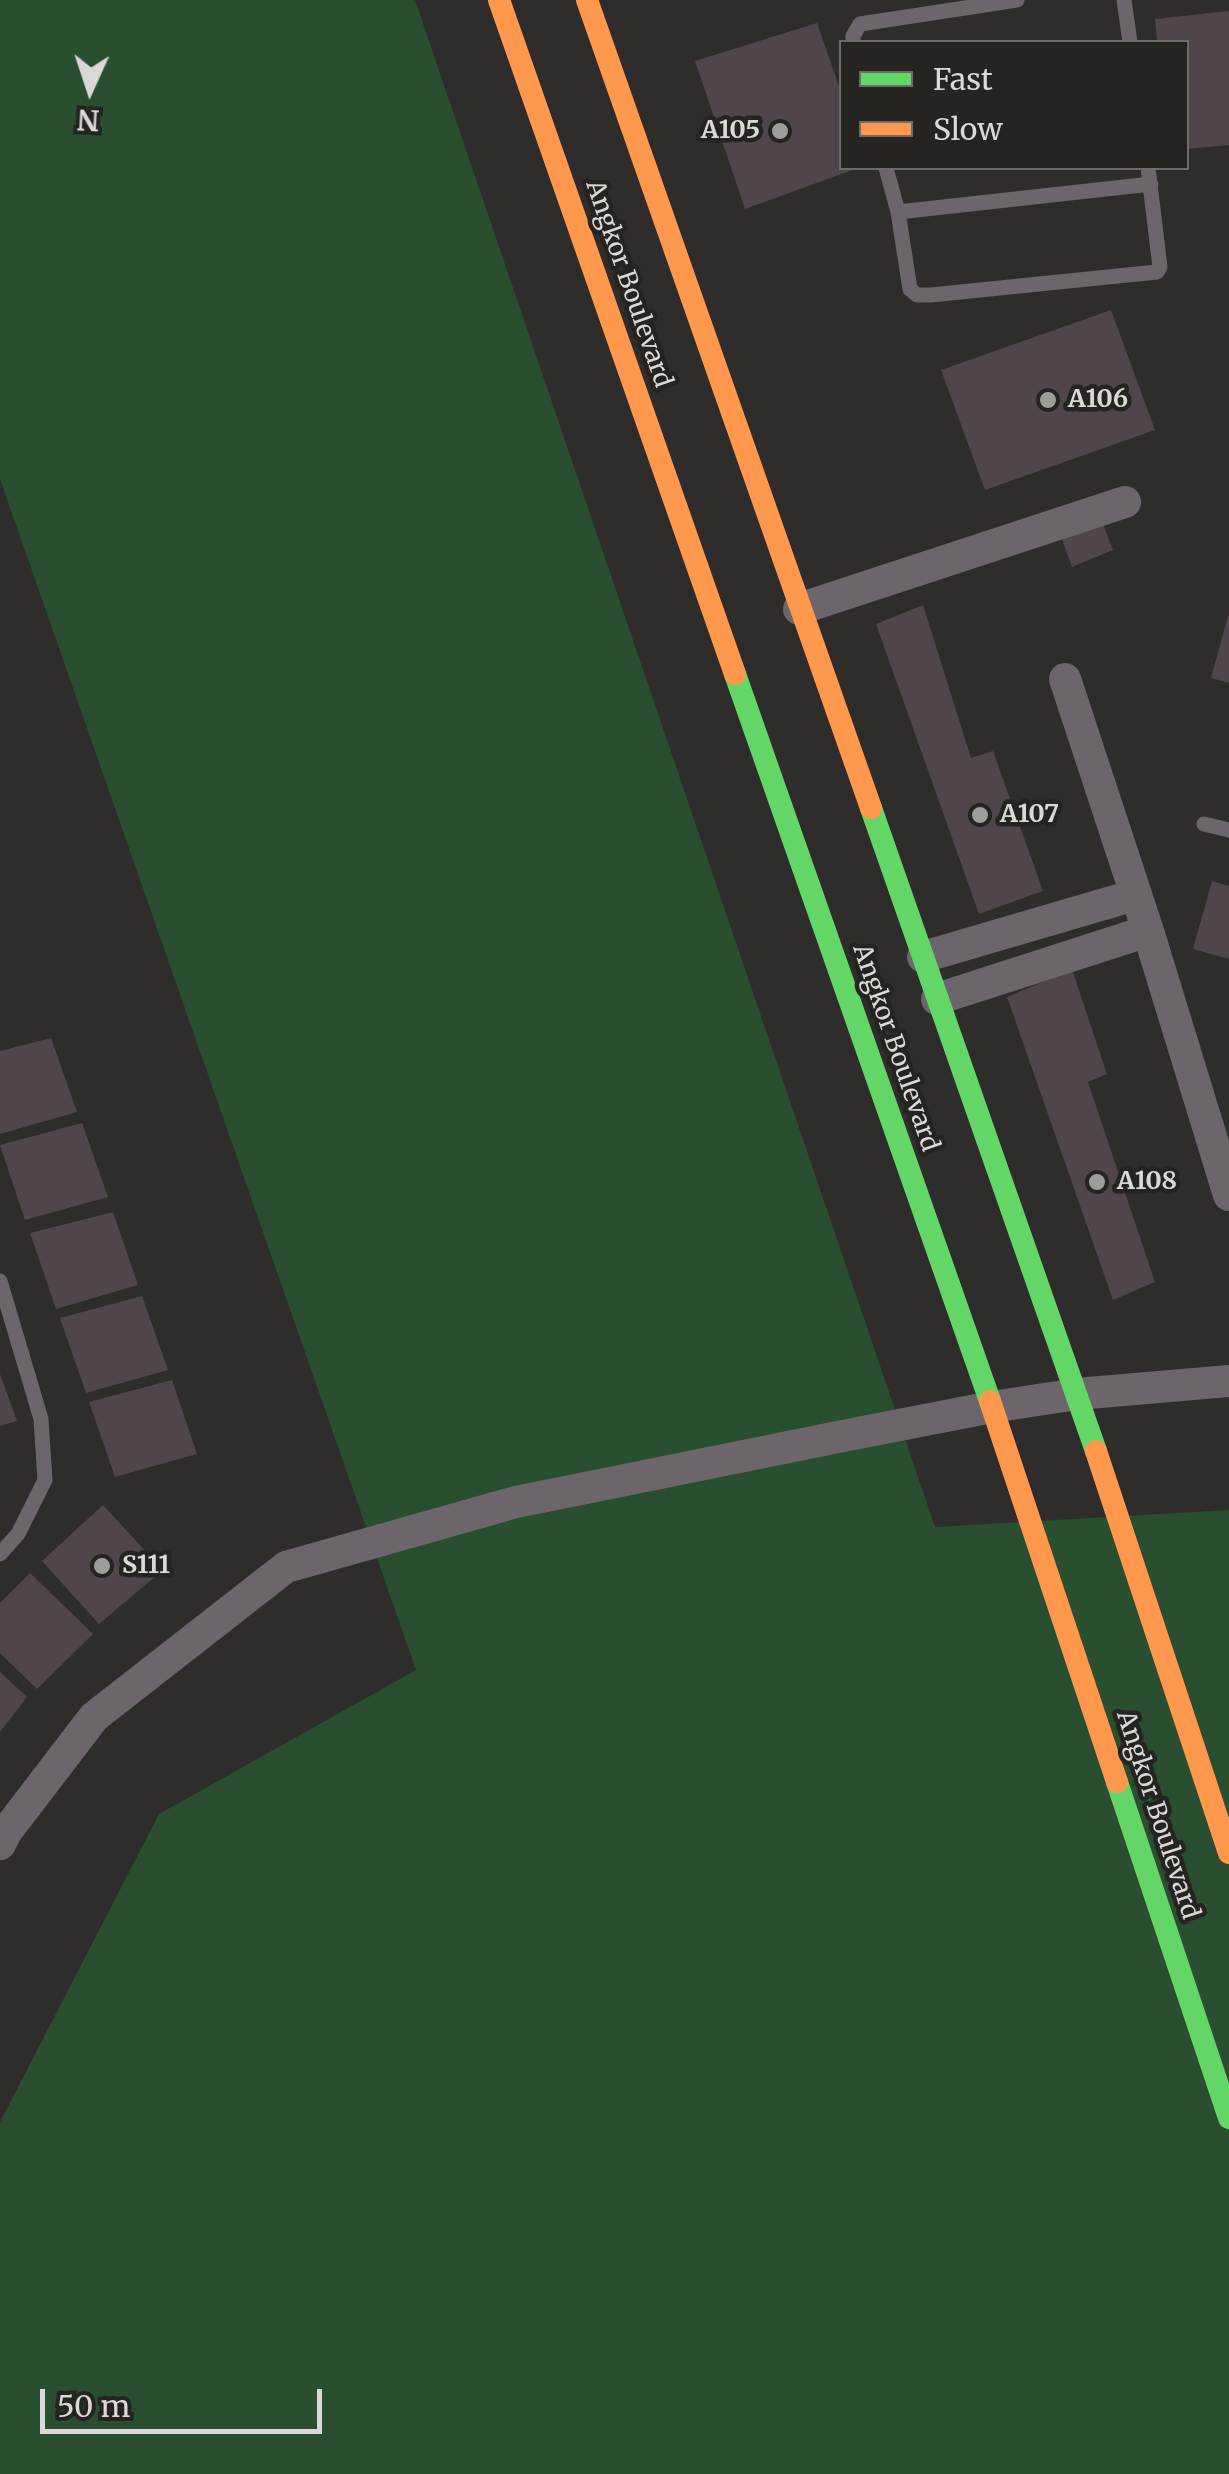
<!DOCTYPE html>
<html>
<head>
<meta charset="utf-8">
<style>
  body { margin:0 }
  #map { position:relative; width:1229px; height:2474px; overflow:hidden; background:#2e2d2b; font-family:Merriweather,serif }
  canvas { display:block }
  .legend { position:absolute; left:839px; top:40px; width:350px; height:130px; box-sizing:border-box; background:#252420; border:2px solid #6d6c69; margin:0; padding:12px 18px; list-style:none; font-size:30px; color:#dad9d7 }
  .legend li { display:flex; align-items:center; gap:20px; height:50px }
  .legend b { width:50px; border:2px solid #6d6c69 }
  .north { position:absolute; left:40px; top:40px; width:100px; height:100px; -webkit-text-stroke:8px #252420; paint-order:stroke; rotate:183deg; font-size:28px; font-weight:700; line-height:40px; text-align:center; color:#dad9d7 }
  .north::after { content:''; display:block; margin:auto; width:35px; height:45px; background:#dad9d7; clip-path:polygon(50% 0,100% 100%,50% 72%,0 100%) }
  .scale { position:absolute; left:40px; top:2389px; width:282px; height:45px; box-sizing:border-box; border:5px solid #dad9d7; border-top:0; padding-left:12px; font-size:30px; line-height:35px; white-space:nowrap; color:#dad9d7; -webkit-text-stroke:8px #252420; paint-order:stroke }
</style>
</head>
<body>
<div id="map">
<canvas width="1229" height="2474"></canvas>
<ul class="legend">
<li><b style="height:12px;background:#63d668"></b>Fast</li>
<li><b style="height:12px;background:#ff974d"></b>Slow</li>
</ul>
<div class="north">N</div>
<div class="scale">50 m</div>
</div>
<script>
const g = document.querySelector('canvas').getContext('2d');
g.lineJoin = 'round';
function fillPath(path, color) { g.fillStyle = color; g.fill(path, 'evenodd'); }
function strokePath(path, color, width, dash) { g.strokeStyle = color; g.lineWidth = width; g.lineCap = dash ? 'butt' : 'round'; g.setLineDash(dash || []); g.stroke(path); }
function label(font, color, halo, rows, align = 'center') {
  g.font = font + ' Merriweather,serif'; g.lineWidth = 9; g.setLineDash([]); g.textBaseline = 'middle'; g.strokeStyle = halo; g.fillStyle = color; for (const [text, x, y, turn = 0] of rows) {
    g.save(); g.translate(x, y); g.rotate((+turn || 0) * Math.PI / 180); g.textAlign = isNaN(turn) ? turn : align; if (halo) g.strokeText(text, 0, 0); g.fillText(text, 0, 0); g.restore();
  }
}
const green = new Path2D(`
  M 0,0 L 415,0 L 935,1527 L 1229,1510 L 1229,2474 L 0,2474 L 0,2122 L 159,1814 L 416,1670 L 0,479 Z`);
const building = new Path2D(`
  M 1229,11 L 1229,145 L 1186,149 L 1186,42 L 1157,42 L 1155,19 Z
  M 817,23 L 842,95 L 842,168 L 858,168 L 745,209 L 695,61 Z
  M 1111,310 L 1155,430 L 985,490 L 941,370 Z
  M 1101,519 L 1113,550 L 1072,567 L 1060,534 Z
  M 923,605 L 971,758 L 993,751 L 1043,891 L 979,914 L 876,624 Z
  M 1228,616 L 1229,616 L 1229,683 L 1211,678 Z
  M 1212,881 L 1229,886 L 1229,959 L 1193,949 Z
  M 1072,969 L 1107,1074 L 1088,1082 L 1155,1282 L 1113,1300 L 1007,997 Z
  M 51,1038 L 77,1112 L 0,1134 L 0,1051 Z
  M 82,1123 L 108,1197 L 25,1220 L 0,1145 Z
  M 113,1212 L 138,1285 L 56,1309 L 30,1233 Z
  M 142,1296 L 168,1370 L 86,1393 L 60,1318 Z
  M 0,1374 L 17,1421 L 0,1426 Z
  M 172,1380 L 197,1454 L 115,1477 L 89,1402 Z
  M 103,1505 L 163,1570 L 99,1624 L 42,1561 Z
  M 30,1573 L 93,1634 L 37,1689 L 0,1653 L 0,1603 Z
  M 0,1672 L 27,1697 L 0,1732 Z`);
const lane = new Path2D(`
  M 1124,0 L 1130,42
  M 853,42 L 853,36 L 860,24 L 1017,0
  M 886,168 L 898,212 L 910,289 L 917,295 L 931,295 L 1157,272 L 1160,267 L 1148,168
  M 898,212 L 1151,184
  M 1204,824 L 1229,830
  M 0,1281 L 41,1419 L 45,1480 L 18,1534 L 0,1554`);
const street = new Path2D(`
  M 799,609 L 1125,502
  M 1065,679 L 1148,931 L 1229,1195
  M 923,957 L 1135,895
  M 937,999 L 1148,931
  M 0,1844 L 6,1832 L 94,1717 L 286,1567 L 516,1502 L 848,1435 L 992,1407 L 1077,1394 L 1229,1381`);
const fast = new Path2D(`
  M 735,674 L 990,1401
  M 871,808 L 1096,1451
  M 1117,1782 L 1229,2118`);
const slow = new Path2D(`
  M 499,0 L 735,674
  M 587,0 L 871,808
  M 990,1401 L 1117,1782
  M 1096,1451 L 1229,1853`);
const markers = [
  [780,131,10,"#9e9d9b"],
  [1048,400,10,"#9e9d9b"],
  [980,815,10,"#9e9d9b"],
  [1097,1182,10,"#9e9d9b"],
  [102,1566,10,"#9e9d9b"]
];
const poiNames = [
  ["A105",760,131,"right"],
  ["A106",1068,400],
  ["A107",1000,815],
  ["A108",1117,1182],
  ["S111",122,1566]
];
const streetNames = [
  ["Angkor Boulevard",628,284,71],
  ["Angkor Boulevard",895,1048,71],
  ["Angkor Boulevard",1157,1815,72]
];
fillPath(green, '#294e30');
fillPath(building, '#50454a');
strokePath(lane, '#6c656b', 15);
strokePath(street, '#6c656b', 32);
strokePath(fast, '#63d668', 22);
strokePath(slow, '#ff974d', 22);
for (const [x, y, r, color] of markers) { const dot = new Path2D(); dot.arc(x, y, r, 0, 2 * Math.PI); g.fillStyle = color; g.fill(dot); strokePath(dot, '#252420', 4); }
label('bold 25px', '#dad9d7', '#252420', poiNames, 'left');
label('25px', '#dad9d7', '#252420', streetNames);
</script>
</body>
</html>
